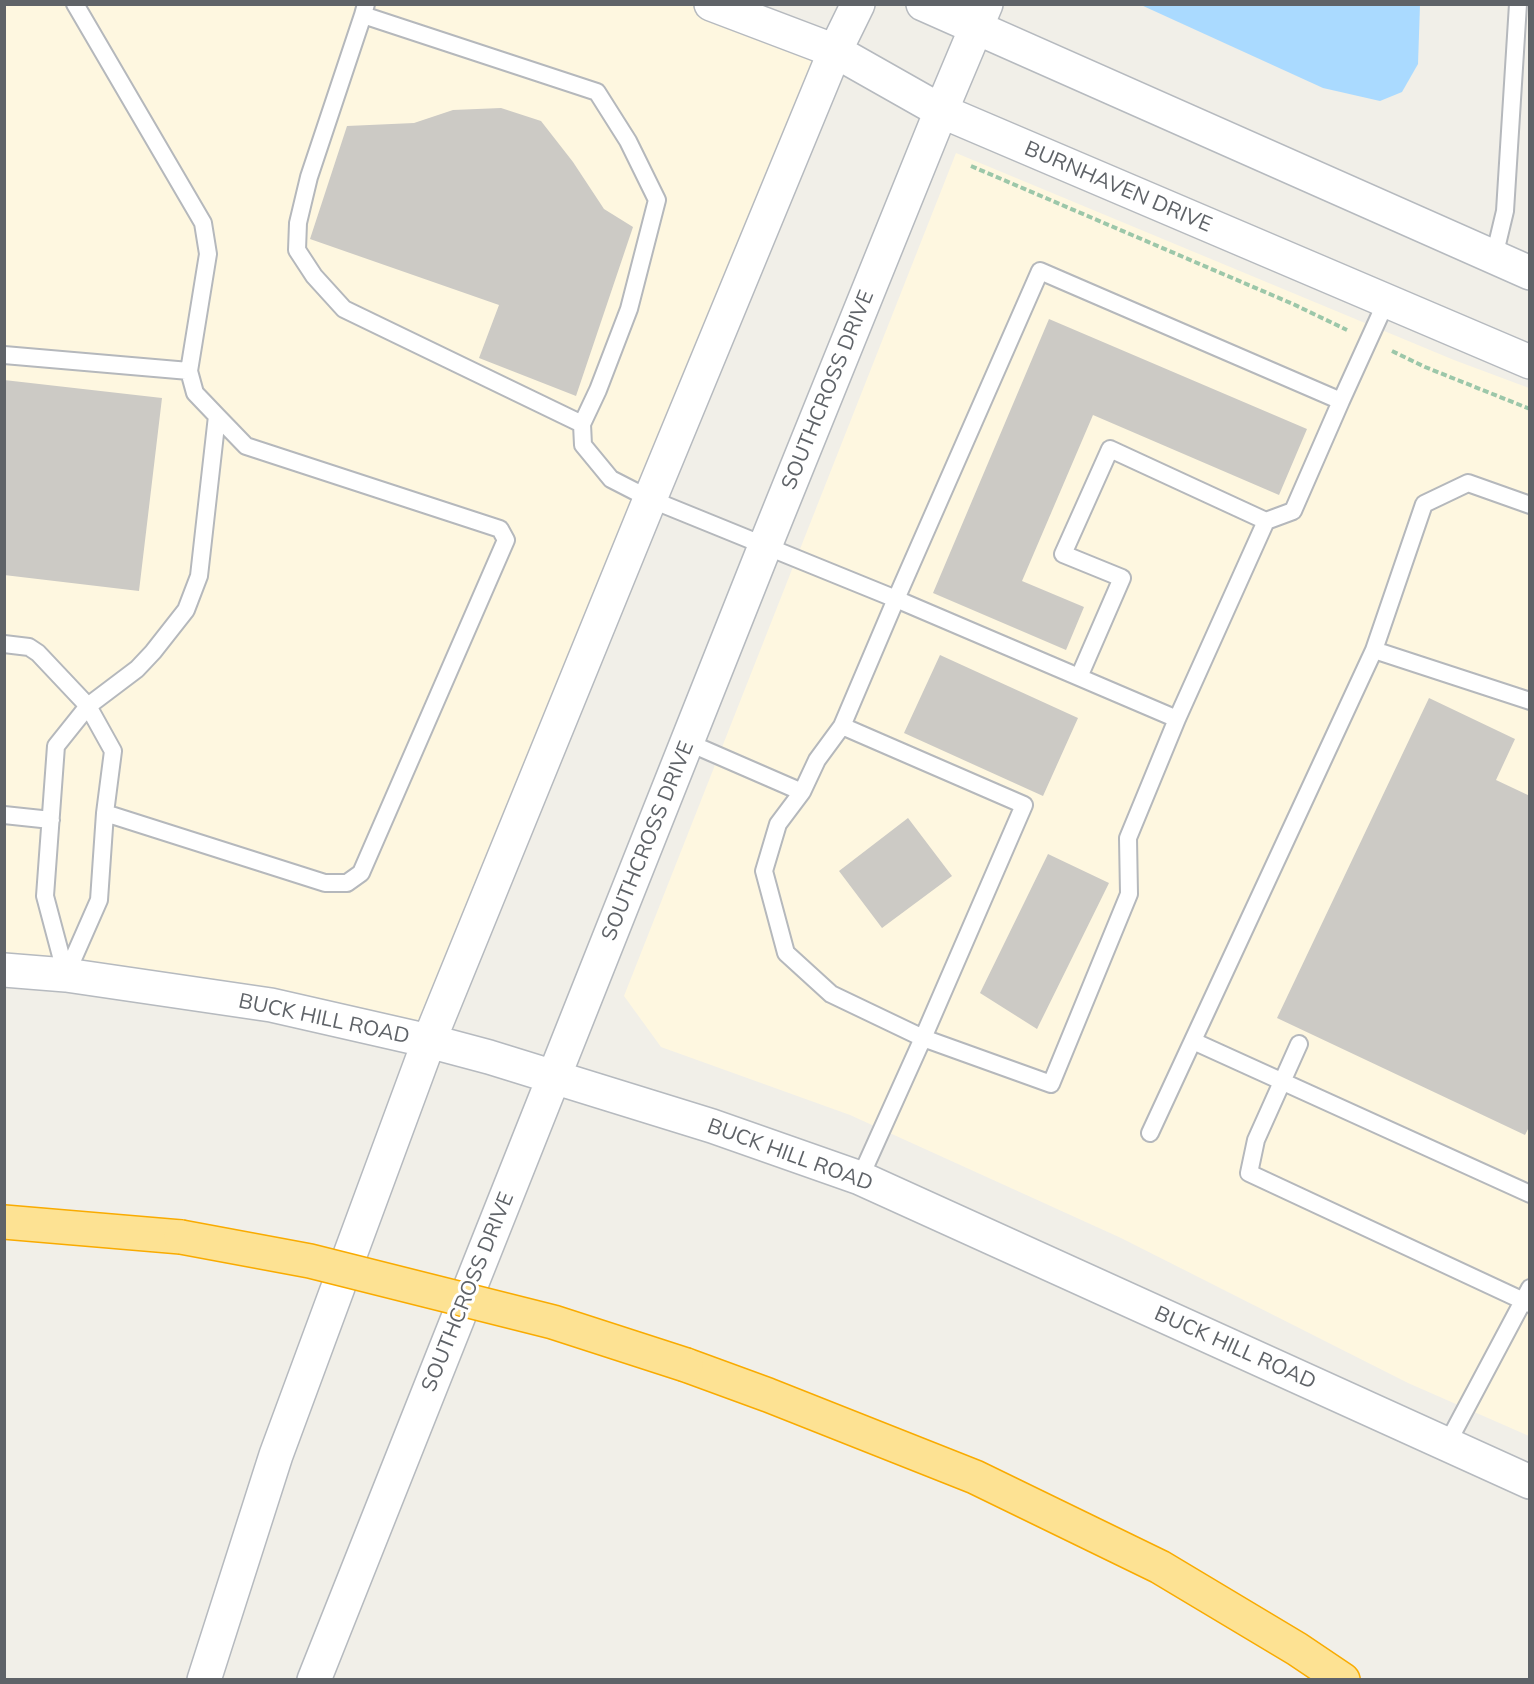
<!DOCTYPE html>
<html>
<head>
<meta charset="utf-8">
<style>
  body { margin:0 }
  #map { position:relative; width:1534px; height:1684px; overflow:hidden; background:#f1efe8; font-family:Mulish,sans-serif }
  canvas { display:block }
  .frame { position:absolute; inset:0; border:6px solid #5f6368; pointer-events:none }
</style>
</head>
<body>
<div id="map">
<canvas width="1534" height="1684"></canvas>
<div class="frame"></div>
</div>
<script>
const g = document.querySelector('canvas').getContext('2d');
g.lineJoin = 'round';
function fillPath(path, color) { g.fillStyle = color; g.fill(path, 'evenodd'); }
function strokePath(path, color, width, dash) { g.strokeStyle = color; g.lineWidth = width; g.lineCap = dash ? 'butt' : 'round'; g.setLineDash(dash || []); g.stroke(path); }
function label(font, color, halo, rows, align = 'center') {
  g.font = font + ' Mulish,sans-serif'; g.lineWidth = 6; g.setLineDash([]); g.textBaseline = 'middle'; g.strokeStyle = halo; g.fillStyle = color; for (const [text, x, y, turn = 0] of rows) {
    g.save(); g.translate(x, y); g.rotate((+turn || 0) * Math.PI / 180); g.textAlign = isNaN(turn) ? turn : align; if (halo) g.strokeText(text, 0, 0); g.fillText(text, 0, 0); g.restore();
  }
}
const commercial = new Path2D(`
  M 4,5 L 711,5 L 835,51 L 429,1041 L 5,970 Z
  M 956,153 L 1454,360 L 1529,388 L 1529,1436 L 1408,1383 L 1121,1238 L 850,1115 L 661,1047 L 624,996 Z`);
const water = new Path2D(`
  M 1141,5 L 1420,5 L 1418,64 L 1402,92 L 1380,101 L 1323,88 Z`);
const building = new Path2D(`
  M 501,108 L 541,121 L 573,162 L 604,209 L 633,227 L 576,396 L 479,358 L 499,305 L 310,239 L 347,126 L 414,123 L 453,110 Z
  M 1049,319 L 1307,429 L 1279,495 L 1093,415 L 1022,581 L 1084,607 L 1066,650 L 933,593 Z
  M 4,380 L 162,398 L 139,591 L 4,575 Z
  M 940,655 L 1078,718 L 1043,796 L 904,733 Z
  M 1429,698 L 1515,739 L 1496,780 L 1530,796 L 1530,1125 L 1525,1135 L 1277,1018 Z
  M 908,818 L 952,876 L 882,928 L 839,871 Z
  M 1048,854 L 1109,883 L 1037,1029 L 980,993 Z`);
const path = new Path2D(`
  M 971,166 L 1293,304 L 1347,330
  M 1392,351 L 1425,367 L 1530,409`);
const lane = new Path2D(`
  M 75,4 L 203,223 L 208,254 L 189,371 L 195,393 L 217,416 L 246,446 L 500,529 L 506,540 L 361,873 L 347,883 L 325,883 L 105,813
  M 366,4 L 363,15 L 597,92 L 628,141 L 657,200 L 629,309 L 598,390 L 582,424 L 583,445 L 611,479 L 650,499 L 896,599 L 1040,271 L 1341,401 L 1386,302
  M 363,15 L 309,177 L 298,223 L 297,250 L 314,276 L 344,309 L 582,424
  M 1494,257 L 1505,211 L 1518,4
  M 4,355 L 189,371
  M 4,644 L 29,647 L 38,653 L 88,706 L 137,669 L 153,652 L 186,610 L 199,576 L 217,416
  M 1374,650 L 1530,701
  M 1079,677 L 1122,578 L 1063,554 L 1110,449 L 1266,521
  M 88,706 L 113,751 L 105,813 L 99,900 L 66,975 L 45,896 L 56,746 Z
  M 687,742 L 802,792 L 817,760 L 842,726
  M 802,792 L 778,824 L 764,871 L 786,953 L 831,994 L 923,1038 L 1024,805 L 842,726 L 896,599 L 1177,719
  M 4,815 L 51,820
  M 1193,1041 L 1530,1194
  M 1299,1044 L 1256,1140 L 1249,1173 L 1530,1304
  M 1150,1133 L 1374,650 L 1424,504 L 1468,483 L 1530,505
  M 860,1178 L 923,1038 L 1051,1084 L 1129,894 L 1128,838 L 1177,719 L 1266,521 L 1293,511 L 1341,401
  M 1447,1444 L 1530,1288`);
const secondary = new Path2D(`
  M 711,4 L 835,51 L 941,111 L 1530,362
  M 923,4 L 1530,273
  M 4,970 L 66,975 L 271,1005 L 429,1041 L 489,1057 L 712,1126 L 860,1178 L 1530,1482
  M 204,1680 L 276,1455 L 429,1041 L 650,499 L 835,51 L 858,4
  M 314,1680 L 765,546 L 941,111 L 986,4`);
const highway = new Path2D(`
  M 4,1222 L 181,1237
  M 686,1365 L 768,1395 L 975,1477 L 1160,1567 L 1297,1649 L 1343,1680`);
const highwayBridge = new Path2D(`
  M 181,1237 L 310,1261 L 553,1322 L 686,1365`);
const streetNames = [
  ["BURNHAVEN DRIVE",1118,187,23],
  ["SOUTHCROSS DRIVE",828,390,-68],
  ["SOUTHCROSS DRIVE",648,841,-68],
  ["BUCK HILL ROAD",324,1019,12],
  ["BUCK HILL ROAD",790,1155,20],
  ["SOUTHCROSS DRIVE",468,1292,-68],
  ["BUCK HILL ROAD",1235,1348,24]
];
fillPath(commercial, '#fef7e0');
fillPath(water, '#aadaff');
fillPath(building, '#cccac5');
strokePath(lane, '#b5b8bc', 20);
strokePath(secondary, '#b6babf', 36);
strokePath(highway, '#f9ab00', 36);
strokePath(path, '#9cc7a9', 4, [6, 3]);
strokePath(lane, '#fff', 16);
strokePath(secondary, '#fff', 33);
strokePath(highway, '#fde293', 33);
strokePath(highwayBridge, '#f9ab00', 36, []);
strokePath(highwayBridge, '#fde293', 33);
label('21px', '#5f6368', '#fff', streetNames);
</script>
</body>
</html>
